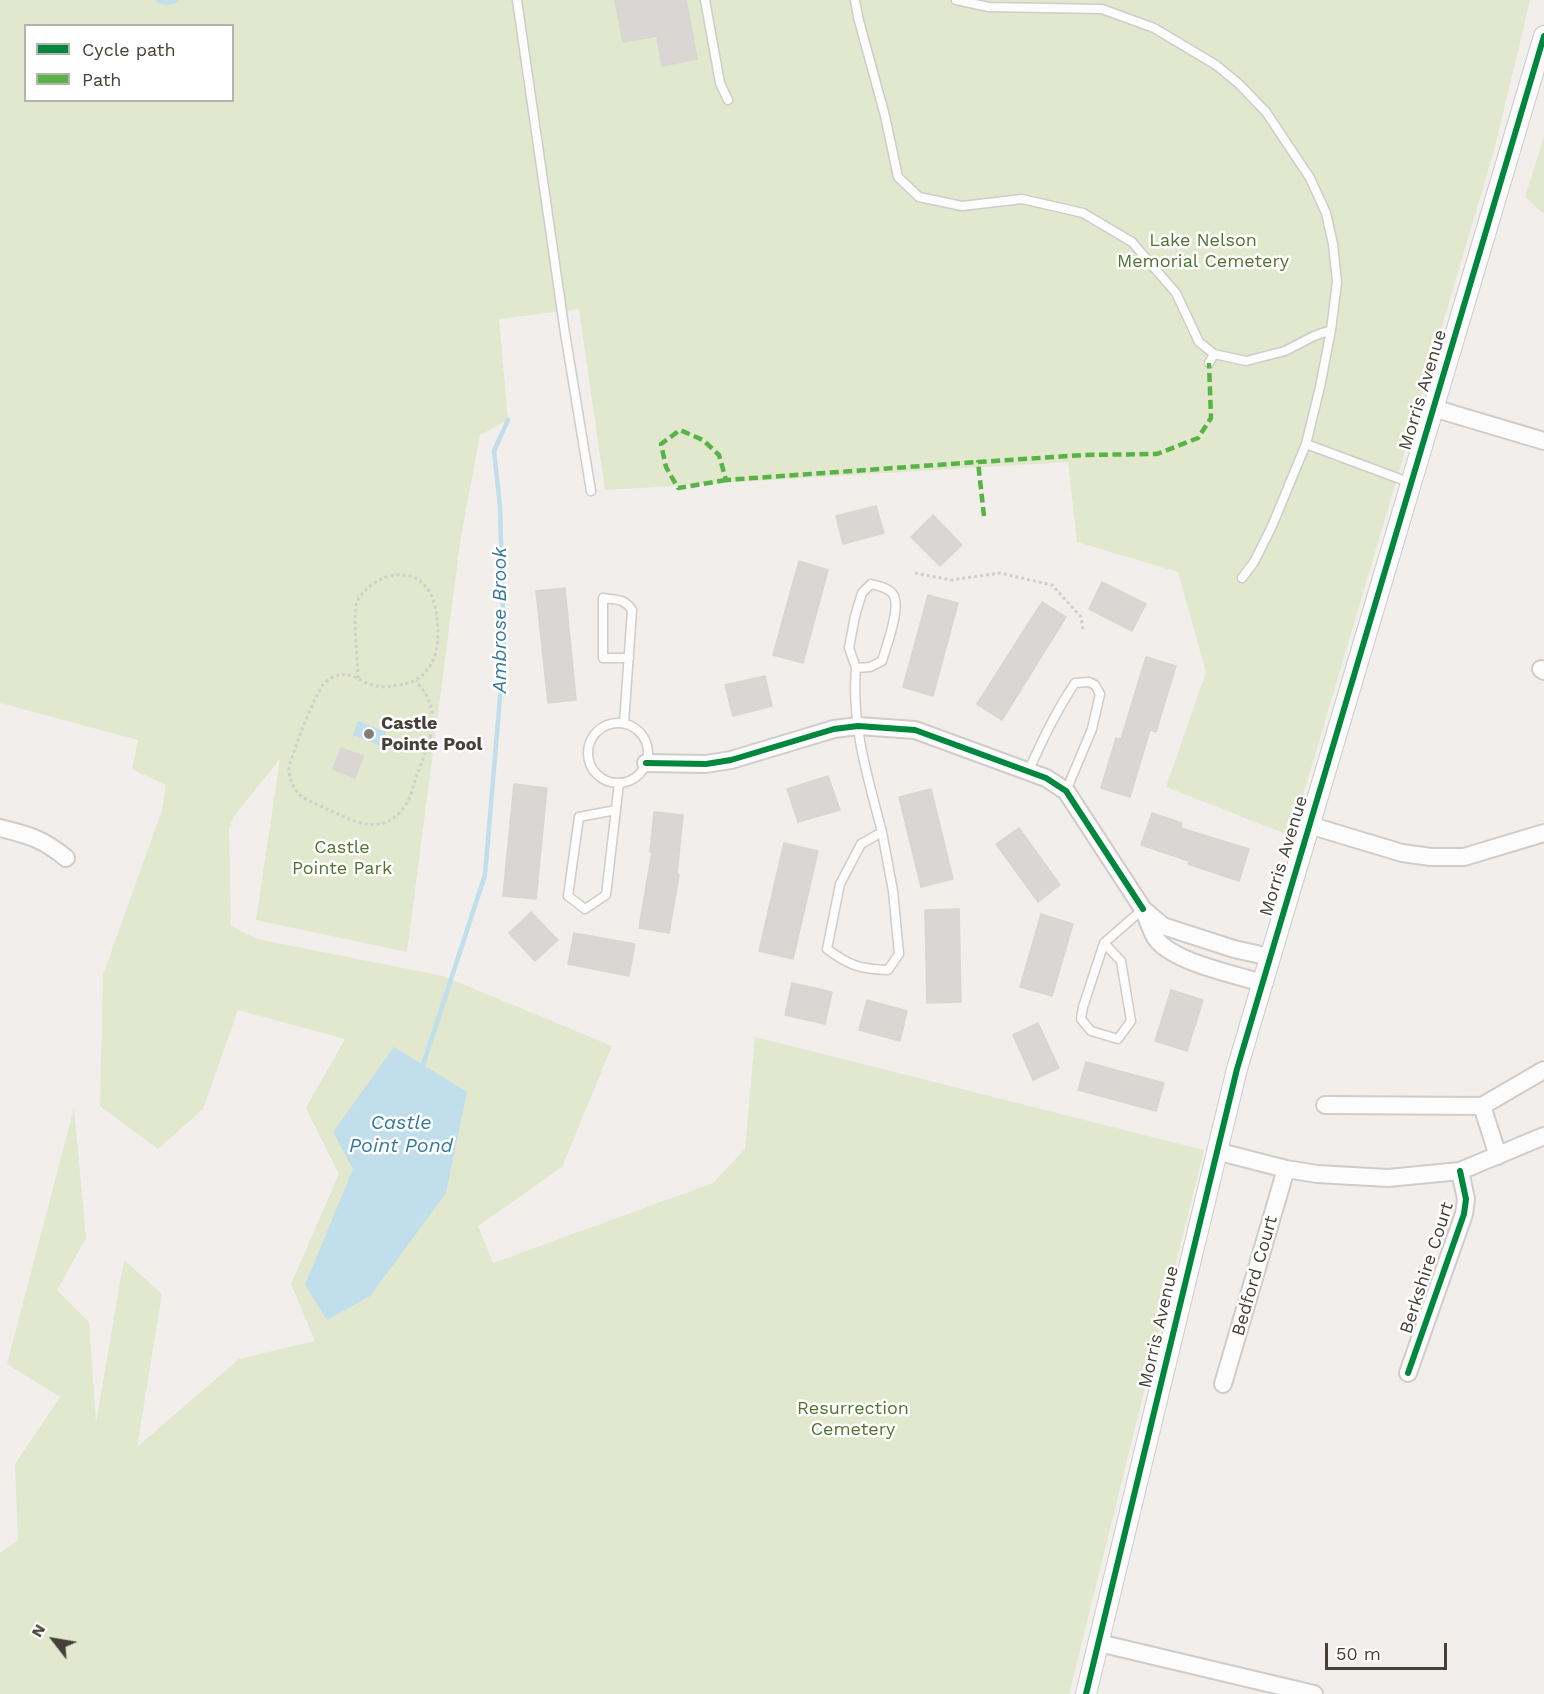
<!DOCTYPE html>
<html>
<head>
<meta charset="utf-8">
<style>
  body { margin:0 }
  #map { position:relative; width:1544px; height:1694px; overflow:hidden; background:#f1eeeb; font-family:"Work Sans",sans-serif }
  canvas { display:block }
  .legend { position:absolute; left:24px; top:24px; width:210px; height:78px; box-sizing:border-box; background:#fff; border:2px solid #b5b3af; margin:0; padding:8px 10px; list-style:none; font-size:18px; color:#474038 }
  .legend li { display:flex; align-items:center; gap:12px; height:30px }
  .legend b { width:30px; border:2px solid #b5b3af }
  .north { position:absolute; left:24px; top:1610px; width:60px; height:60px; -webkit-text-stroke:4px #fff; paint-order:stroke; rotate:301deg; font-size:16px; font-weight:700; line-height:24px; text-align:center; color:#474038 }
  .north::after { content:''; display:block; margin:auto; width:21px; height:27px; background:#474038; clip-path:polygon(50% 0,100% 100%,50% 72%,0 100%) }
  .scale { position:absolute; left:1325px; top:1643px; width:122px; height:27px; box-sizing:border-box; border:3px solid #474038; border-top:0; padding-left:8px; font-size:18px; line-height:21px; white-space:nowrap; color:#474038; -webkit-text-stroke:4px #fff; paint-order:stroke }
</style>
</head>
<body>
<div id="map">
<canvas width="1544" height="1694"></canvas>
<ul class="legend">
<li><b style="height:8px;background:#00873e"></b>Cycle path</li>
<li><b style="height:8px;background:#57b346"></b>Path</li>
</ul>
<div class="north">N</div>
<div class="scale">50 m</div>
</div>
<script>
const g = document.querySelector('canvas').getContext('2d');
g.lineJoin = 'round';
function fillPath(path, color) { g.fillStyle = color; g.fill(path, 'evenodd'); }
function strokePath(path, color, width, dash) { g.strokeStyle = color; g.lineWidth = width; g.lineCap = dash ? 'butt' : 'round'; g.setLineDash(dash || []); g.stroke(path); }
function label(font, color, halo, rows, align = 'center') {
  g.font = font + ' "Work Sans",sans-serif'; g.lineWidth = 5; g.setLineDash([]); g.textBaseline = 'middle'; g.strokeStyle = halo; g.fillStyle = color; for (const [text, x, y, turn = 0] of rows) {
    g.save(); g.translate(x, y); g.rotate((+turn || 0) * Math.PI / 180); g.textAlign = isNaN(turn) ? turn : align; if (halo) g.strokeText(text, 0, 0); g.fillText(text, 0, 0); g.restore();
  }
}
const green = new Path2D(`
  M 0,0 L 1530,0 L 1495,147 L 1291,836 L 1166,787 L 1206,672 L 1178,572 L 1077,542 L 1068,462 L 605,490 L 579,309 L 499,319 L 508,420 L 480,435 L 461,536 L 407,952 L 256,920 L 280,759 L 234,816 L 229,828 L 231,926 L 257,939 L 443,976 L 612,1046 L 562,1167 L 478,1226 L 493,1263 L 713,1183 L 745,1149 L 755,1037 L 1204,1150 L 1069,1694 L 0,1694 L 0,1553 L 18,1540 L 15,1464 L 60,1397 L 7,1364 L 74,1108 L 86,1238 L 57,1290 L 89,1322 L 96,1423 L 124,1260 L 162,1294 L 137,1447 L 239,1359 L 315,1341 L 291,1284 L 339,1174 L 306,1108 L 345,1039 L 238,1010 L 203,1109 L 158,1149 L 100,1106 L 103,975 L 162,810 L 166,785 L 132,769 L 138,740 L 0,703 ZM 26,26 L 232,26 L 232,100 L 26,100 Z
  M 1544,137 L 1544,214 L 1525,197 Z`);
const water = new Path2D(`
  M 358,721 L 386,732 L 381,746 L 353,735 Z
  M 394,1047 L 467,1092 L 446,1193 L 370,1296 L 327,1320 L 305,1285 L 353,1169 L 333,1132 Z`);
const stream = new Path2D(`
  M 158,0 L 167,3 L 176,0
  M 423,1065 L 485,875 L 504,650 L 500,507 L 494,451 L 508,420`);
const building = new Path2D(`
  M 615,0 L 686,0 L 697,59 L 662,66 L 657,36 L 623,42 Z
  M 876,506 L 884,533 L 843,544 L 836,516 Z
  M 933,515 L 962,545 L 940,566 L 911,537 Z
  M 799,561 L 828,570 L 803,663 L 773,655 Z
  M 1102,582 L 1146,604 L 1132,631 L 1089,609 Z
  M 565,588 L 576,700 L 548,703 L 536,591 Z
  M 928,595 L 958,603 L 933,696 L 903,687 Z
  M 1042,602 L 1066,617 L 1002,720 L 977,704 Z
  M 1146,657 L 1176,666 L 1156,732 L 1150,730 L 1130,797 L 1101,788 L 1116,738 L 1121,739 Z
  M 765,676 L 772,706 L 733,716 L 725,685 Z
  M 341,748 L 363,756 L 355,778 L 333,769 Z
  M 828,776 L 840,810 L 798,822 L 787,789 Z
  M 514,784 L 547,788 L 536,899 L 503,896 Z
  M 931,789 L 953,879 L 921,887 L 899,797 Z
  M 654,812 L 683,815 L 677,874 L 679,875 L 669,933 L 639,928 L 652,852 L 650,852 Z
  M 1152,813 L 1182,823 L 1181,828 L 1249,849 L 1239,881 L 1188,864 L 1189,861 L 1141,845 Z
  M 1019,828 L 1060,885 L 1038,902 L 996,844 Z
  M 784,843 L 818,851 L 793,959 L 759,951 Z
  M 959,909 L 961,1002 L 927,1003 L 925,910 Z
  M 531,912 L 558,940 L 535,961 L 509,933 Z
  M 1041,914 L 1073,924 L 1052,996 L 1020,987 Z
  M 574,933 L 635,944 L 629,976 L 568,964 Z
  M 792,983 L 832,992 L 825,1024 L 785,1015 Z
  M 1171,990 L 1203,1000 L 1187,1051 L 1155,1041 Z
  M 867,1000 L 907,1011 L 900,1041 L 859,1030 Z
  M 1038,1023 L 1059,1068 L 1033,1080 L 1013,1035 Z
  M 1086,1062 L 1164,1083 L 1156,1111 L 1078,1090 Z`);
const path = new Path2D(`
  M 915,573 L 951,580 L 1000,573 L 1052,585 L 1081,617 L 1083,631
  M 358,678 C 358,663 352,613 357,602 C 362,591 374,582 384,578 C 395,573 409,574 419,580 C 432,590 436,605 437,620 C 441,650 433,680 399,685 C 391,686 383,688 376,686 C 361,683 350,669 333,677 C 330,679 325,682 323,685 C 315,695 290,757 289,769 C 289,780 294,790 302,797 C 310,802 319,805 327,809 C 345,817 367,830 387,822 C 395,818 402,811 407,803 C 411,796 413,786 416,778 C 423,757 435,734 432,712 C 430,700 424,690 416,681`);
const service = new Path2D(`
  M 517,0 L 565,333 L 591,491
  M 705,0 L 720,83 L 728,100
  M 855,0 L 858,17 L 885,116 L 898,177 L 919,197 L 962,206 L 1022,199 L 1083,213 L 1132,242 L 1176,293 L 1199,342 L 1214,354
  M 956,0 L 989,7 L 1102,9 L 1154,28 L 1216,65 L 1239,84 L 1266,112 L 1310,178 L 1326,213 L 1333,244 L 1337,282 L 1331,330 L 1320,387 L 1306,444 L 1272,526 L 1254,562 L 1242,578
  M 1209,363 L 1214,354 L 1246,361 L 1285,351 L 1314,336 L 1331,330
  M 1306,444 L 1411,483
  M 871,584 C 878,586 887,587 892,593 C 903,604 886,647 882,661 L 870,667 L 856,668 L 849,648 L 855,616 L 862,593 Z
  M 856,668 C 851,725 868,778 882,832
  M588 753a30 30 0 1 1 60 0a30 30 0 1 1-60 0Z
  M 624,723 L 632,610 C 624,598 616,600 603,598 L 603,658 L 629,658
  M 1028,772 C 1042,741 1056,711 1075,683 L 1089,682 L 1095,685 L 1100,694 L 1092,729 L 1066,791
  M 616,810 L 579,817 L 568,896 L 585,909 L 606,895 L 619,783
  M 882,832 L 893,891 L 899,954 L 888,970 C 860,969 850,966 827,949 L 840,884 L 861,844 Z
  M 1104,943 L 1121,961 L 1131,1021 L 1118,1039 L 1091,1031 L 1081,1019 L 1083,1007 Z
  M 1104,943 L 1143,909`);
const minor = new Path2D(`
  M 1433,408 L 1544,441
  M 1541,669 L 1544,671
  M 646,763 L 706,764 L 731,760 L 834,729 L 858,726 L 915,730 L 1046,778 L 1066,791 L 1143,909
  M 1309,825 L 1402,853 L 1431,857 L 1464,857 L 1544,833
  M 0,828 C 29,835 43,839 66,858
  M 1262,983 C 1234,974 1176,963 1157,940 C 1151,932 1148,919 1143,909 L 1163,926 L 1234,949 L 1270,957
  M 1325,1105 L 1482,1106
  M 1216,1151 L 1286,1169 L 1317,1174 L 1388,1178 L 1460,1171 L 1544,1136
  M 1498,1156 L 1482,1106 L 1544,1070
  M 1408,1373 L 1464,1214 L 1466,1199 L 1460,1171
  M 1223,1384 L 1286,1169
  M 1099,1643 L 1314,1694`);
const tertiary = new Path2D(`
  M 1086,1694 L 1237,1069 L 1544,36`);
const quiet = new Path2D(`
  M 726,480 L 678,488 L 666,467 L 661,444 L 680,430 L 703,440 L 719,455 L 726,480 L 978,462
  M 984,516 L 978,462 L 1084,455 L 1157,454 L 1198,438 L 1211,418 L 1209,363`);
const cycleway = new Path2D(`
  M 646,763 L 706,764 L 731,760 L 834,729 L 858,726 L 915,730 L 1046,778 L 1066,791 L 1143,909
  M 1408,1373 L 1464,1214 L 1466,1199 L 1460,1171
  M 1086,1694 L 1237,1069 L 1544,36`);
const markers = [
  [369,734,6,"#827d77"]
];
const parkNames = [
  ["Lake Nelson",1203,241],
  ["Memorial Cemetery",1203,262],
  ["Castle",342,848],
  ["Pointe Park",342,869],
  ["Resurrection",853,1409],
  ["Cemetery",853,1430]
];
const streetNames = [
  ["Morris Avenue",1423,390,-73],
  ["Morris Avenue",1284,856,-73],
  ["Berkshire Court",1427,1268,-72],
  ["Bedford Court",1255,1276,-74],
  ["Morris Avenue",1159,1327,-77]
];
const poiNames = [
  ["Castle",381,724],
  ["Pointe Pool",381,745]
];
const waterNames = [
  ["Ambrose Brook",500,620,-90],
  ["Castle",401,1123],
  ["Point Pond",401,1146]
];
fillPath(green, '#e1e8cd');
fillPath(water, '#c0deeb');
strokePath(stream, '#c0deeb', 4.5);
fillPath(building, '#d9d6d3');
strokePath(building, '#d9d5d1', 1.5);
strokePath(service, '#cfccc9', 11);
strokePath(minor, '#cfccc9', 20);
strokePath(tertiary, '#cfccc9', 22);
strokePath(path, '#d1cecc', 3, [3, 3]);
strokePath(service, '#fdfcfc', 8);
strokePath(minor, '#fdfcfc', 16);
strokePath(tertiary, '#fdfcfc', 20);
strokePath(quiet, '#57b346', 4.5, [9, 4.5]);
strokePath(cycleway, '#00873e', 6);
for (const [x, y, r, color] of markers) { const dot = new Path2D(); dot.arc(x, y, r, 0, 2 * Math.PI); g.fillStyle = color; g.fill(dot); strokePath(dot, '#fff', 2); }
label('18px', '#50742f', '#fff', parkNames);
label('18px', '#474038', '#fff', streetNames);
label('bold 18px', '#474038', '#fff', poiNames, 'left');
label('italic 20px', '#35799c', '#fff', waterNames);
</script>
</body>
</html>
